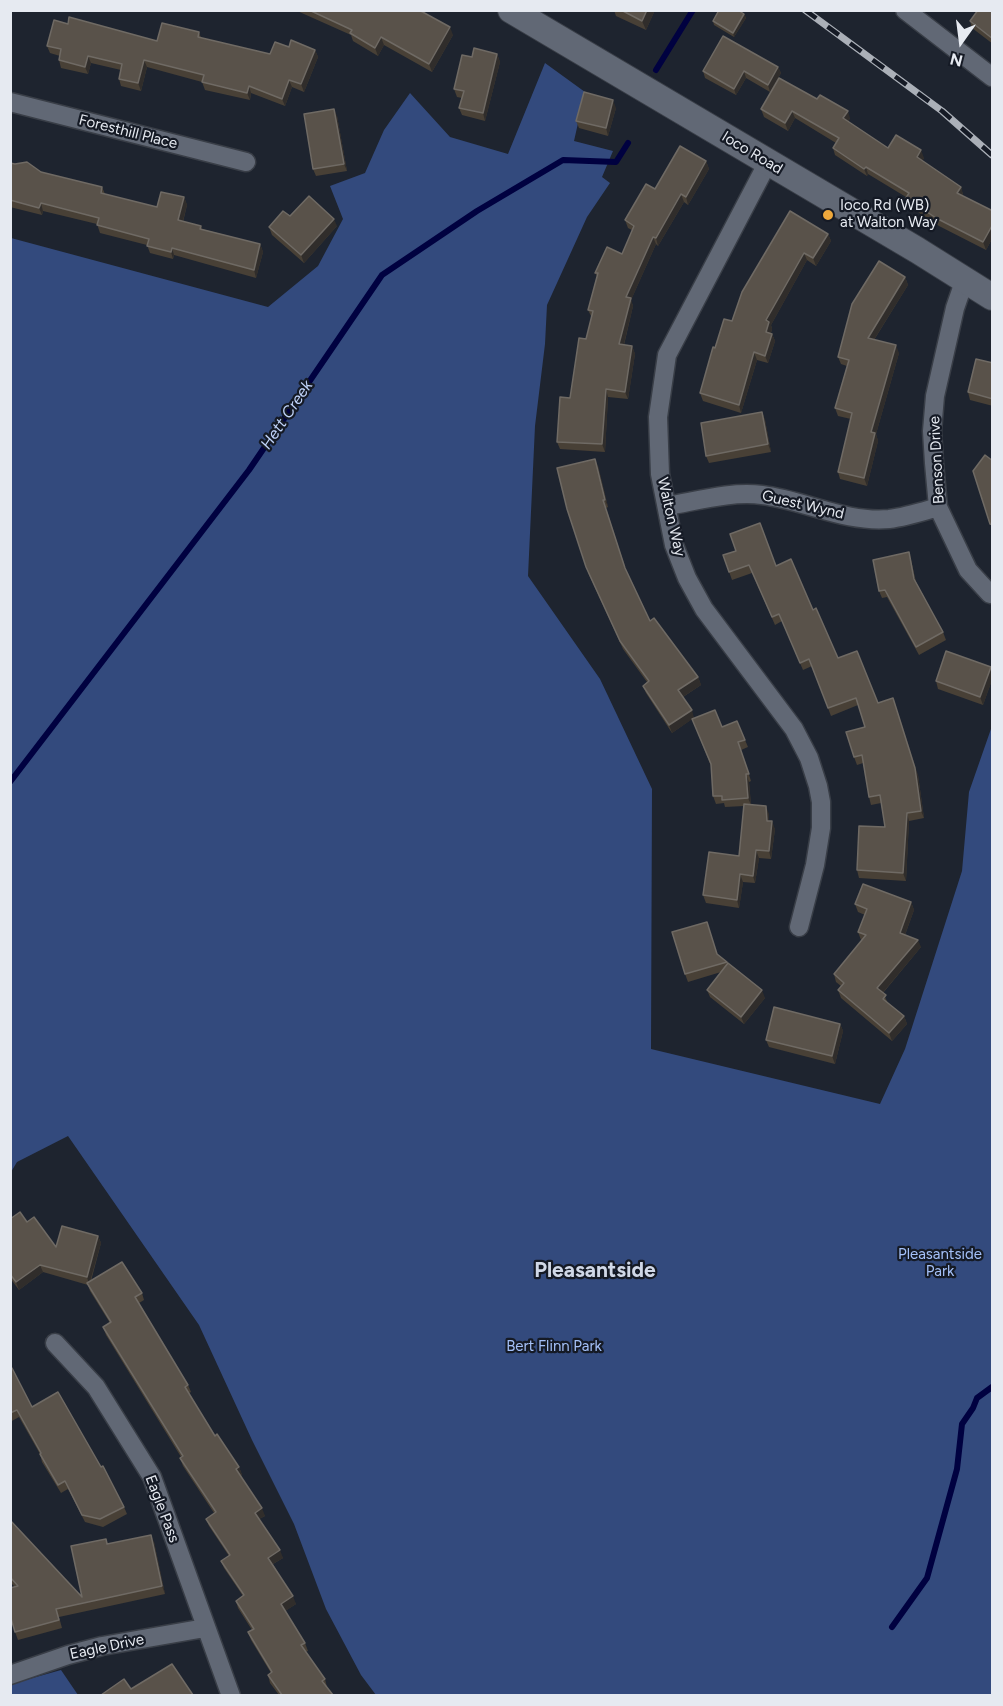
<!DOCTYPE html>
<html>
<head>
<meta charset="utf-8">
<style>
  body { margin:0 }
  #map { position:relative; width:1003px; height:1706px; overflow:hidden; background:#1e242f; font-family:Figtree,sans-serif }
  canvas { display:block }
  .frame { position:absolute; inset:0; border:12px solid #e6eaf1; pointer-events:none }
  .north { position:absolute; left:931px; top:12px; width:60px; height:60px; -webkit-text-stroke:4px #151a25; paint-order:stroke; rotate:194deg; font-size:16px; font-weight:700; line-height:24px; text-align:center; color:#e6eaf1 }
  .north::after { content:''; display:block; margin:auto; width:21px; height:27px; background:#e6eaf1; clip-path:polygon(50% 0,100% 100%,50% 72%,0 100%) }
</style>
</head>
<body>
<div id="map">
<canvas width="1003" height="1706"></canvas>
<div class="frame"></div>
<div class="north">N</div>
</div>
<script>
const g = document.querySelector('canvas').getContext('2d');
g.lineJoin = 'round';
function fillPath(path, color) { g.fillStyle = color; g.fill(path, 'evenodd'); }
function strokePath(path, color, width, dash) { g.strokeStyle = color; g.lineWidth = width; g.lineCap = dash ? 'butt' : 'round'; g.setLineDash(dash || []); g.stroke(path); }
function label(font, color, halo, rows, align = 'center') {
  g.font = font + ' Figtree,sans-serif'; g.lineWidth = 4.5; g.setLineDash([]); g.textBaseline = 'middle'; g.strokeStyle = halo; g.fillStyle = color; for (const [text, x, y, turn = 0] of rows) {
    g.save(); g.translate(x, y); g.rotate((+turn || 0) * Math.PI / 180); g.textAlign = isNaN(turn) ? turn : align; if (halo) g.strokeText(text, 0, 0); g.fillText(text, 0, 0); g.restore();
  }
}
const green = new Path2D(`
  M 545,63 L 585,92 L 574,141 L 613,151 L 602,177 L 610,183 L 587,217 L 547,305 L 545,344 L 535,426 L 528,576 L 600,679 L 652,789 L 651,1049 L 880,1104 L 905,1049 L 962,871 L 969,792 L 992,726 L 992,1695 L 376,1695 L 361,1675 L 326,1609 L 294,1524 L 252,1440 L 199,1325 L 68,1136 L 17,1162 L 11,1172 L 11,238 L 268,307 L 318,266 L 343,219 L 330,186 L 365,173 L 384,130 L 410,93 L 450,137 L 508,154 Z
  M 61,1670 L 78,1695 L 11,1696 L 11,1684 Z`);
const stream = new Path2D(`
  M 656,70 L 693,10
  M 10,782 L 249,470 L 382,275 L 477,211 L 563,160 L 616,162 L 628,143
  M 892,1627 L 927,1578 L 957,1469 L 962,1424 L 973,1408 L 977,1398 L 992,1387`);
const street = new Path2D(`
  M 905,10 L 992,77
  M 10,102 L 246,162
  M 768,162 L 667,355 L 658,417 L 660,474 L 674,545 L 687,578 L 704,609 L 794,729 L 809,758 L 818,786 L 821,802 L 821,828 L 815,865 L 799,927
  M 965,279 L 955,308 L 935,396 L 932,431 L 934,463 L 938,507 L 968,570 L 990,594
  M 667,506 C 697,501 731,491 762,495 C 804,500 845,523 889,519 C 906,517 921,512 938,507
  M 55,1343 L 96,1387 L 152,1477 L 231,1696
  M 10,1675 L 68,1655 L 102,1646 L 205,1628`);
const secondary = new Path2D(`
  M 511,10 L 917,250 L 992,297`);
const rail = new Path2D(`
  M 805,10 L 942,111 L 992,155`);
const wall = new Path2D(`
  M 295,10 L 419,10 L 453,35 L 432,72 L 384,45 L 378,56 L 353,41 L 351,35 Z
  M 614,10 L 655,10 L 646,30 L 616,16 Z
  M 993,11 L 993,44 L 972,28 L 970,21 Z
  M 744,14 L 746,18 L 734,37 L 714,25 L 713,21 Z
  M 68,24 L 157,41 L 199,32 L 201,38 L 270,54 L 289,47 L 315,50 L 318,57 L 304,92 L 292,87 L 285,106 L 251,93 L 250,100 L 205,90 L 202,82 L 147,67 L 141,91 L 121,86 L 119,79 L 121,70 L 91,63 L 88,74 L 61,68 L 59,60 L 60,56 L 50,53 L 47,46 Z
  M 497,54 L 500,62 L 485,121 L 462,115 L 459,108 L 462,98 L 457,97 L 454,89 L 472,57 Z
  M 778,67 L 781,73 L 770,92 L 746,78 L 736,95 L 705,78 L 703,71 Z
  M 779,78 L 850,118 L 848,122 L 888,148 L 924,158 L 922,161 L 961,187 L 963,195 L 963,196 L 993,211 L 993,237 L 986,250 L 939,226 L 909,206 L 906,197 L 868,174 L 867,176 L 835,155 L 833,148 L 836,143 L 795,118 L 788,131 L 764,117 L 761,109 Z
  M 616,108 L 608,136 L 579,128 L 576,121 Z
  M 337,116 L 347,171 L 316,176 L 313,169 Z
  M 706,161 L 709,169 L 688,205 L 684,202 L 658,246 L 656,244 L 631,300 L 633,306 L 624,345 L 632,346 L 635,354 L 628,399 L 608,397 L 605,452 L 560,449 L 557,442 L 592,318 L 588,310 L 597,276 L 595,273 L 622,254 L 632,230 L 628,228 L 625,220 L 655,189 Z
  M 10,163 L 41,172 L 102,187 L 105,194 L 157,207 L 184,197 L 187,205 L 183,222 L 201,226 L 202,229 L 260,244 L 263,252 L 256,278 L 174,255 L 173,259 L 150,253 L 147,245 L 100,233 L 97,224 L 43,211 L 42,215 L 10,207 Z
  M 290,216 L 337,226 L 304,263 L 272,235 L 269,227 Z
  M 828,234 L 831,241 L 816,266 L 807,260 L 771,325 L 772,329 L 771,333 L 772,334 L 775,341 L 768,363 L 757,360 L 741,413 L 703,401 L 700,393 L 715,348 L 732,321 L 742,292 Z
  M 905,277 L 908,285 L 874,340 L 899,353 L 876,434 L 878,441 L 867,486 L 840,479 L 838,472 L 851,419 L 838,416 L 835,408 L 847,366 L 841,364 L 838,357 Z
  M 993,363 L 993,406 L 970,400 L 968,392 Z
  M 762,412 L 765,420 L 771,452 L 709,463 L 706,456 Z
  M 598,466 L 608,507 L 606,508 L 626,570 L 650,621 L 698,677 L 701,685 L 683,697 L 694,718 L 692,719 L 722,727 L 745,740 L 748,747 L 741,750 L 751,781 L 749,782 L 751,805 L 769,814 L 769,821 L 775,829 L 771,859 L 759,858 L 755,883 L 743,882 L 739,908 L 706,903 L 703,895 L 739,856 L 744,806 L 725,807 L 724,803 L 716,804 L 713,796 L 711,766 L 692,719 L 672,733 L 646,693 L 643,686 L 647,682 L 623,649 L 589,575 L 567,509 Z
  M 909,552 L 911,560 L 916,582 L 943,632 L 946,640 L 919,655 L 887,597 L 882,598 L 879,591 Z
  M 723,555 L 776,566 L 813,610 L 838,658 L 878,703 L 918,775 L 924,818 L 909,821 L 906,881 L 859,878 L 857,870 L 885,827 L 881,803 L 871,805 L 869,797 L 863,763 L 857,765 L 854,757 L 865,727 L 858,705 L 831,716 L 812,666 L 803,670 L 782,621 L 775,625 L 752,573 L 732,580 Z
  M 991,667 L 993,673 L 993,677 L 983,705 L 938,689 L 936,681 Z
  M 911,902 L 914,910 L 905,935 L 921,947 L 883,993 L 888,1003 L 904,1016 L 907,1024 L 892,1041 L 841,998 L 838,990 L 841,986 L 836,982 L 834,974 L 862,940 L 861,940 L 858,932 L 865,915 L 858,912 L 855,904 Z
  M 707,922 L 717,954 L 727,962 L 728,964 L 765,998 L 744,1024 L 710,997 L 707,990 L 721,972 L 688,982 L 685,974 Z
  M 840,1024 L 843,1031 L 835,1064 L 769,1047 L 766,1040 Z
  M 10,1219 L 27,1222 L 56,1247 L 98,1236 L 101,1243 L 91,1281 L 142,1293 L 144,1300 L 139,1303 L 188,1385 L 191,1392 L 189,1393 L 215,1436 L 239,1467 L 242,1475 L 240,1476 L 265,1516 L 259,1519 L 283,1558 L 273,1564 L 296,1604 L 285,1611 L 305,1643 L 308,1651 L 305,1652 L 325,1679 L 327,1687 L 333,1695 L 279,1695 L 270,1683 L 268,1675 L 271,1673 L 251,1640 L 248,1632 L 252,1630 L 238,1608 L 236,1601 L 243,1596 L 224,1568 L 221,1561 L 229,1556 L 209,1526 L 206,1519 L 214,1513 L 183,1466 L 180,1458 L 181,1457 L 106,1335 L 103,1327 L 110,1323 L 90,1291 L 88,1285 L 43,1272 L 19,1290 L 10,1278 Z
  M 10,1369 L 32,1407 L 101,1467 L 124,1507 L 127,1514 L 103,1527 L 85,1522 L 68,1489 L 61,1493 L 42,1462 L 40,1454 L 19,1417 L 10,1422 Z
  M 10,1520 L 82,1597 L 106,1539 L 108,1544 L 154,1542 L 165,1594 L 59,1617 L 62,1628 L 18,1640 L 15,1632 L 15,1587 L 10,1582 Z`);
const shadedWall = new Path2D(`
  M 647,10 L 655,10 L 646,30 L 642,21 Z
  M 744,14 L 746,18 L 734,37 L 733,33 Z
  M 450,27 L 453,35 L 432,72 L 429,64 Z
  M 381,37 L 384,45 L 378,56 L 375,48 Z
  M 315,50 L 318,57 L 304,92 L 301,84 Z
  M 497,54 L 500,62 L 485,121 L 483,113 Z
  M 88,56 L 91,63 L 88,74 L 85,67 Z
  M 144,60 L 147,67 L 141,91 L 138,83 Z
  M 778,67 L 781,73 L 770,92 L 768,85 Z
  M 744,71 L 746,78 L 736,95 L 734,89 Z
  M 289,80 L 292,87 L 285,106 L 282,99 Z
  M 249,86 L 251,93 L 250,100 L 247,93 Z
  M 613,100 L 616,108 L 608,136 L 606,128 Z
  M 334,109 L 337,116 L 347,171 L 344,164 Z
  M 792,111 L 795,118 L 788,131 L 785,123 Z
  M 848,111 L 850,118 L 846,126 L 843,118 Z
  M 921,150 L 924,158 L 920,165 L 917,157 Z
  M 706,161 L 709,169 L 688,205 L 686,197 Z
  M 866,167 L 868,174 L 867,176 L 864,169 Z
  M 961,187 L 963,195 L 960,200 L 957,193 Z
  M 681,194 L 684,202 L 658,246 L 656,238 Z
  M 184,197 L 187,205 L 181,228 L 178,220 Z
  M 41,203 L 43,211 L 42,215 L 39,208 Z
  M 334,219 L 337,226 L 304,263 L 301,255 Z
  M 993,224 L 993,237 L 986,250 L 983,242 Z
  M 828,234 L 831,241 L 816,266 L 813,258 Z
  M 653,237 L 656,244 L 631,300 L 633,306 L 622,352 L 619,344 L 626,297 Z
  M 260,244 L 263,252 L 256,278 L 254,270 Z
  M 172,248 L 174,255 L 173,259 L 171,252 Z
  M 804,253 L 807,260 L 771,325 L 772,329 L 769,340 L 766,332 L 766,320 Z
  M 905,277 L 908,285 L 870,346 L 868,338 Z
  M 772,334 L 775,341 L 768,363 L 765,356 Z
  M 896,345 L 899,353 L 876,434 L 878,441 L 867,486 L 864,478 L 871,432 Z
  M 632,346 L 635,354 L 628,399 L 625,392 Z
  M 754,352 L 757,360 L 741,413 L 739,405 Z
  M 606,389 L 608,397 L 605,452 L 602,444 Z
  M 762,412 L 765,420 L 771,452 L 768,444 Z
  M 595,459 L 598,466 L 608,507 L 605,500 Z
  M 909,552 L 911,560 L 917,586 L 914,579 Z
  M 991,667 L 993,673 L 993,677 L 983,705 L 980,697 Z
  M 698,677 L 701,685 L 681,698 L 678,690 Z
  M 896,706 L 918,775 L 924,818 L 921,811 Z
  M 692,710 L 694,718 L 672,733 L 669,725 Z
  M 746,774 L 749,782 L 751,805 L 748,798 Z
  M 766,806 L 769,814 L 769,828 L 767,821 Z
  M 907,813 L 909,821 L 906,881 L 903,873 Z
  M 772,821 L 775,829 L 771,859 L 769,851 Z
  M 756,850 L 759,858 L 755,883 L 753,876 Z
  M 740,874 L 743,882 L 739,908 L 737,900 Z
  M 911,902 L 914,910 L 903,940 L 900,933 Z
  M 918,940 L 921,947 L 880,996 L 877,988 Z
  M 762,990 L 765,998 L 744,1024 L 741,1017 Z
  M 904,1016 L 907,1024 L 892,1041 L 889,1033 Z
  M 840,1024 L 843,1031 L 835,1064 L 832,1056 Z
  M 98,1236 L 101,1243 L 89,1285 L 87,1277 Z
  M 40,1265 L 43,1272 L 19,1290 L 16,1282 Z
  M 239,1467 L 242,1475 L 239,1477 L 236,1469 Z
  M 262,1508 L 265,1516 L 257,1520 L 255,1513 Z
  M 151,1535 L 154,1542 L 165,1594 L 162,1586 Z
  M 280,1550 L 283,1558 L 271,1565 L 268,1558 Z
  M 293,1596 L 296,1604 L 284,1612 L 281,1604 Z`);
const building = new Path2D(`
  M 309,10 L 419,10 L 450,27 L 429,64 L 381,37 L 375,48 L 350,33 L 352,30 Z
  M 621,10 L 647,10 L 642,21 Z
  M 719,10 L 738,10 L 744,14 L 733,33 L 713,21 Z
  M 978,10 L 990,10 L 992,12 L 993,11 L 993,39 L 970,21 Z
  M 69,17 L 157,41 L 162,23 L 199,32 L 198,37 L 270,54 L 275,42 L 289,47 L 291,40 L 315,50 L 301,84 L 289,80 L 282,99 L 249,86 L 247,93 L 202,82 L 204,75 L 144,60 L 138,83 L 119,79 L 122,64 L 88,56 L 85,67 L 59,60 L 61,49 L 47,46 L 54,20 L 68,24 Z
  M 723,36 L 778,67 L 768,85 L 744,71 L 734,89 L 703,71 Z
  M 474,48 L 497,54 L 483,113 L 459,108 L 464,91 L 454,89 L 462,55 L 472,57 Z
  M 779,78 L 817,99 L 820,95 L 848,111 L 843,118 L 888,148 L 896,135 L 921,150 L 917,157 L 961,187 L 957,193 L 993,211 L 993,224 L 983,242 L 936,218 L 906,198 L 909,193 L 866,167 L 864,169 L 833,148 L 839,138 L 792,111 L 785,123 L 761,109 Z
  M 584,92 L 613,100 L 606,128 L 576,121 Z
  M 334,109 L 344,164 L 313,169 L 304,114 Z
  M 680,146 L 706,161 L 686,197 L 681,194 L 656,238 L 653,237 L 626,297 L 631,298 L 619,344 L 632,346 L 625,392 L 606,389 L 602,444 L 557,442 L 560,397 L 570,398 L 579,338 L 586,339 L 593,311 L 588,310 L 598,273 L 595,273 L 607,247 L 622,254 L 634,226 L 625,220 L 646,184 L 655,189 Z
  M 27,162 L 41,172 L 102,187 L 101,193 L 157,207 L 161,192 L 184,197 L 178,220 L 201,226 L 200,229 L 260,244 L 254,270 L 172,248 L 171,252 L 147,246 L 149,239 L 97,225 L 99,218 L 41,203 L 39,208 L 10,200 L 10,163 L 15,164 Z
  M 309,196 L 334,219 L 301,255 L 269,227 L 283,211 L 290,216 Z
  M 790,211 L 828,234 L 813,258 L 804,253 L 766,320 L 769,322 L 766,332 L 772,334 L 765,356 L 754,352 L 739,405 L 700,393 L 713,347 L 715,348 L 724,319 L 732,321 L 742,292 Z
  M 879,261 L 905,277 L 868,338 L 896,345 L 871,432 L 875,433 L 864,478 L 838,472 L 852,413 L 835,408 L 849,360 L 838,357 L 852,304 Z
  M 976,359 L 993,363 L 993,399 L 968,392 Z
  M 762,412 L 768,444 L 706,456 L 701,423 Z
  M 985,455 L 993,461 L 993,525 L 990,524 L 973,471 Z
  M 595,459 L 605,500 L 603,500 L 625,568 L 650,621 L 654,618 L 698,677 L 678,690 L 692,710 L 669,725 L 643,686 L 649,681 L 620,641 L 586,567 L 567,509 L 557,468 Z
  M 760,523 L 776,566 L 791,559 L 813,610 L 816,608 L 838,658 L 857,651 L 878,703 L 893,698 L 915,768 L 921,811 L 907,813 L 903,873 L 857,870 L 859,826 L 885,827 L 880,795 L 869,797 L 862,755 L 854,757 L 846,732 L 865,727 L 856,698 L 828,708 L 809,659 L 800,663 L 779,614 L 772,617 L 749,565 L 729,572 L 723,555 L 736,551 L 730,534 Z
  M 909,552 L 914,579 L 943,632 L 916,647 L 885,590 L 879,591 L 873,560 Z
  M 946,651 L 991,667 L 980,697 L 936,681 Z
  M 715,710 L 722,727 L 737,721 L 745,740 L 738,742 L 749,774 L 746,774 L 748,798 L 722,800 L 722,796 L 713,796 L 711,764 L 692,719 Z
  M 744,804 L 766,806 L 767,821 L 772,821 L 769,851 L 756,850 L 753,876 L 740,874 L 737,900 L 703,895 L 709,852 L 739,856 Z
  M 863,884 L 911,902 L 900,933 L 918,940 L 877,988 L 886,995 L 883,999 L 904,1016 L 889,1033 L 838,990 L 844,983 L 834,974 L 866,935 L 858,932 L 867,909 L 855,904 Z
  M 707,922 L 717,954 L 727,962 L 685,974 L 672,932 Z
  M 728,963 L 762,990 L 741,1017 L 707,990 Z
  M 774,1007 L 840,1024 L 832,1056 L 766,1040 Z
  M 20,1212 L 27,1222 L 34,1217 L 56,1247 L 62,1226 L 98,1236 L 87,1277 L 40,1265 L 16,1282 L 10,1274 L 10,1219 Z
  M 122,1262 L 142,1293 L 135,1297 L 188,1385 L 185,1387 L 215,1436 L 217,1434 L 239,1467 L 236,1469 L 262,1508 L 255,1513 L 280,1550 L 268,1558 L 293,1596 L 281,1604 L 305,1643 L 301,1645 L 325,1679 L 322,1681 L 333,1695 L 282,1695 L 268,1675 L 272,1672 L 248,1632 L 254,1629 L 236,1601 L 244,1595 L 221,1561 L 230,1555 L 206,1519 L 216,1512 L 180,1458 L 183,1456 L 103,1327 L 111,1322 L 87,1283 Z
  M 12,1368 L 32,1407 L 58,1392 L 101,1467 L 103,1466 L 124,1507 L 100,1519 L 82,1515 L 65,1481 L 58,1485 L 40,1454 L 41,1453 L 17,1410 L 10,1413 L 10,1369 Z
  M 10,1520 L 82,1597 L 71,1546 L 106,1539 L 107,1544 L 151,1535 L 162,1586 L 56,1609 L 59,1620 L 15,1632 L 10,1615 L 10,1588 L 18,1586 L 10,1577 Z
  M 172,1664 L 193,1695 L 101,1695 L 124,1679 L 131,1689 Z`);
const markers = [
  [828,215,6,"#eea83c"]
];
const streetNames = [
  ["Foresthill Place",128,132,14],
  ["Ioco Road",752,153,31],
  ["Benson Drive",937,460,-93],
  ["Guest Wynd",803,505,13],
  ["Walton Way",671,517,77],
  ["Eagle Pass",162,1509,69],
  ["Eagle Drive",107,1647,-12]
];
const poiNames = [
  ["Ioco Rd (WB)",840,206],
  ["at Walton Way",840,223]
];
const parkNames = [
  ["Pleasantside",940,1255],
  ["Park",940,1272],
  ["Bert Flinn Park",554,1347]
];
const waterNames = [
  ["Hett Creek",287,415,-56]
];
const districtNames = [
  ["Pleasantside",595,1271]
];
fillPath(green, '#334a7d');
strokePath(stream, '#000140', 6);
strokePath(street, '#393e47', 21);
strokePath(secondary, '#393e47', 28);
strokePath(street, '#616875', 18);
strokePath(secondary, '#616875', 26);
strokePath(rail, '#abb0b8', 7);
strokePath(rail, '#151a25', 4.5, [14]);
fillPath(wall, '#484036');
fillPath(shadedWall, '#302d2b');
fillPath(building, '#59524a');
strokePath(building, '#6f6a64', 1.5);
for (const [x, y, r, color] of markers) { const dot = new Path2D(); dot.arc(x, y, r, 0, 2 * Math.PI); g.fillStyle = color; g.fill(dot); strokePath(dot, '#151a25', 2); }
label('15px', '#e6eaf1', '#151a25', streetNames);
label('15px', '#e6eaf1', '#151a25', poiNames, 'left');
label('15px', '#a4c0f8', '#151a25', parkNames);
label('italic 16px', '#c0d3f9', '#151a25', waterNames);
label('bold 21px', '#d0d8e7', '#151a25', districtNames);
</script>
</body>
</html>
